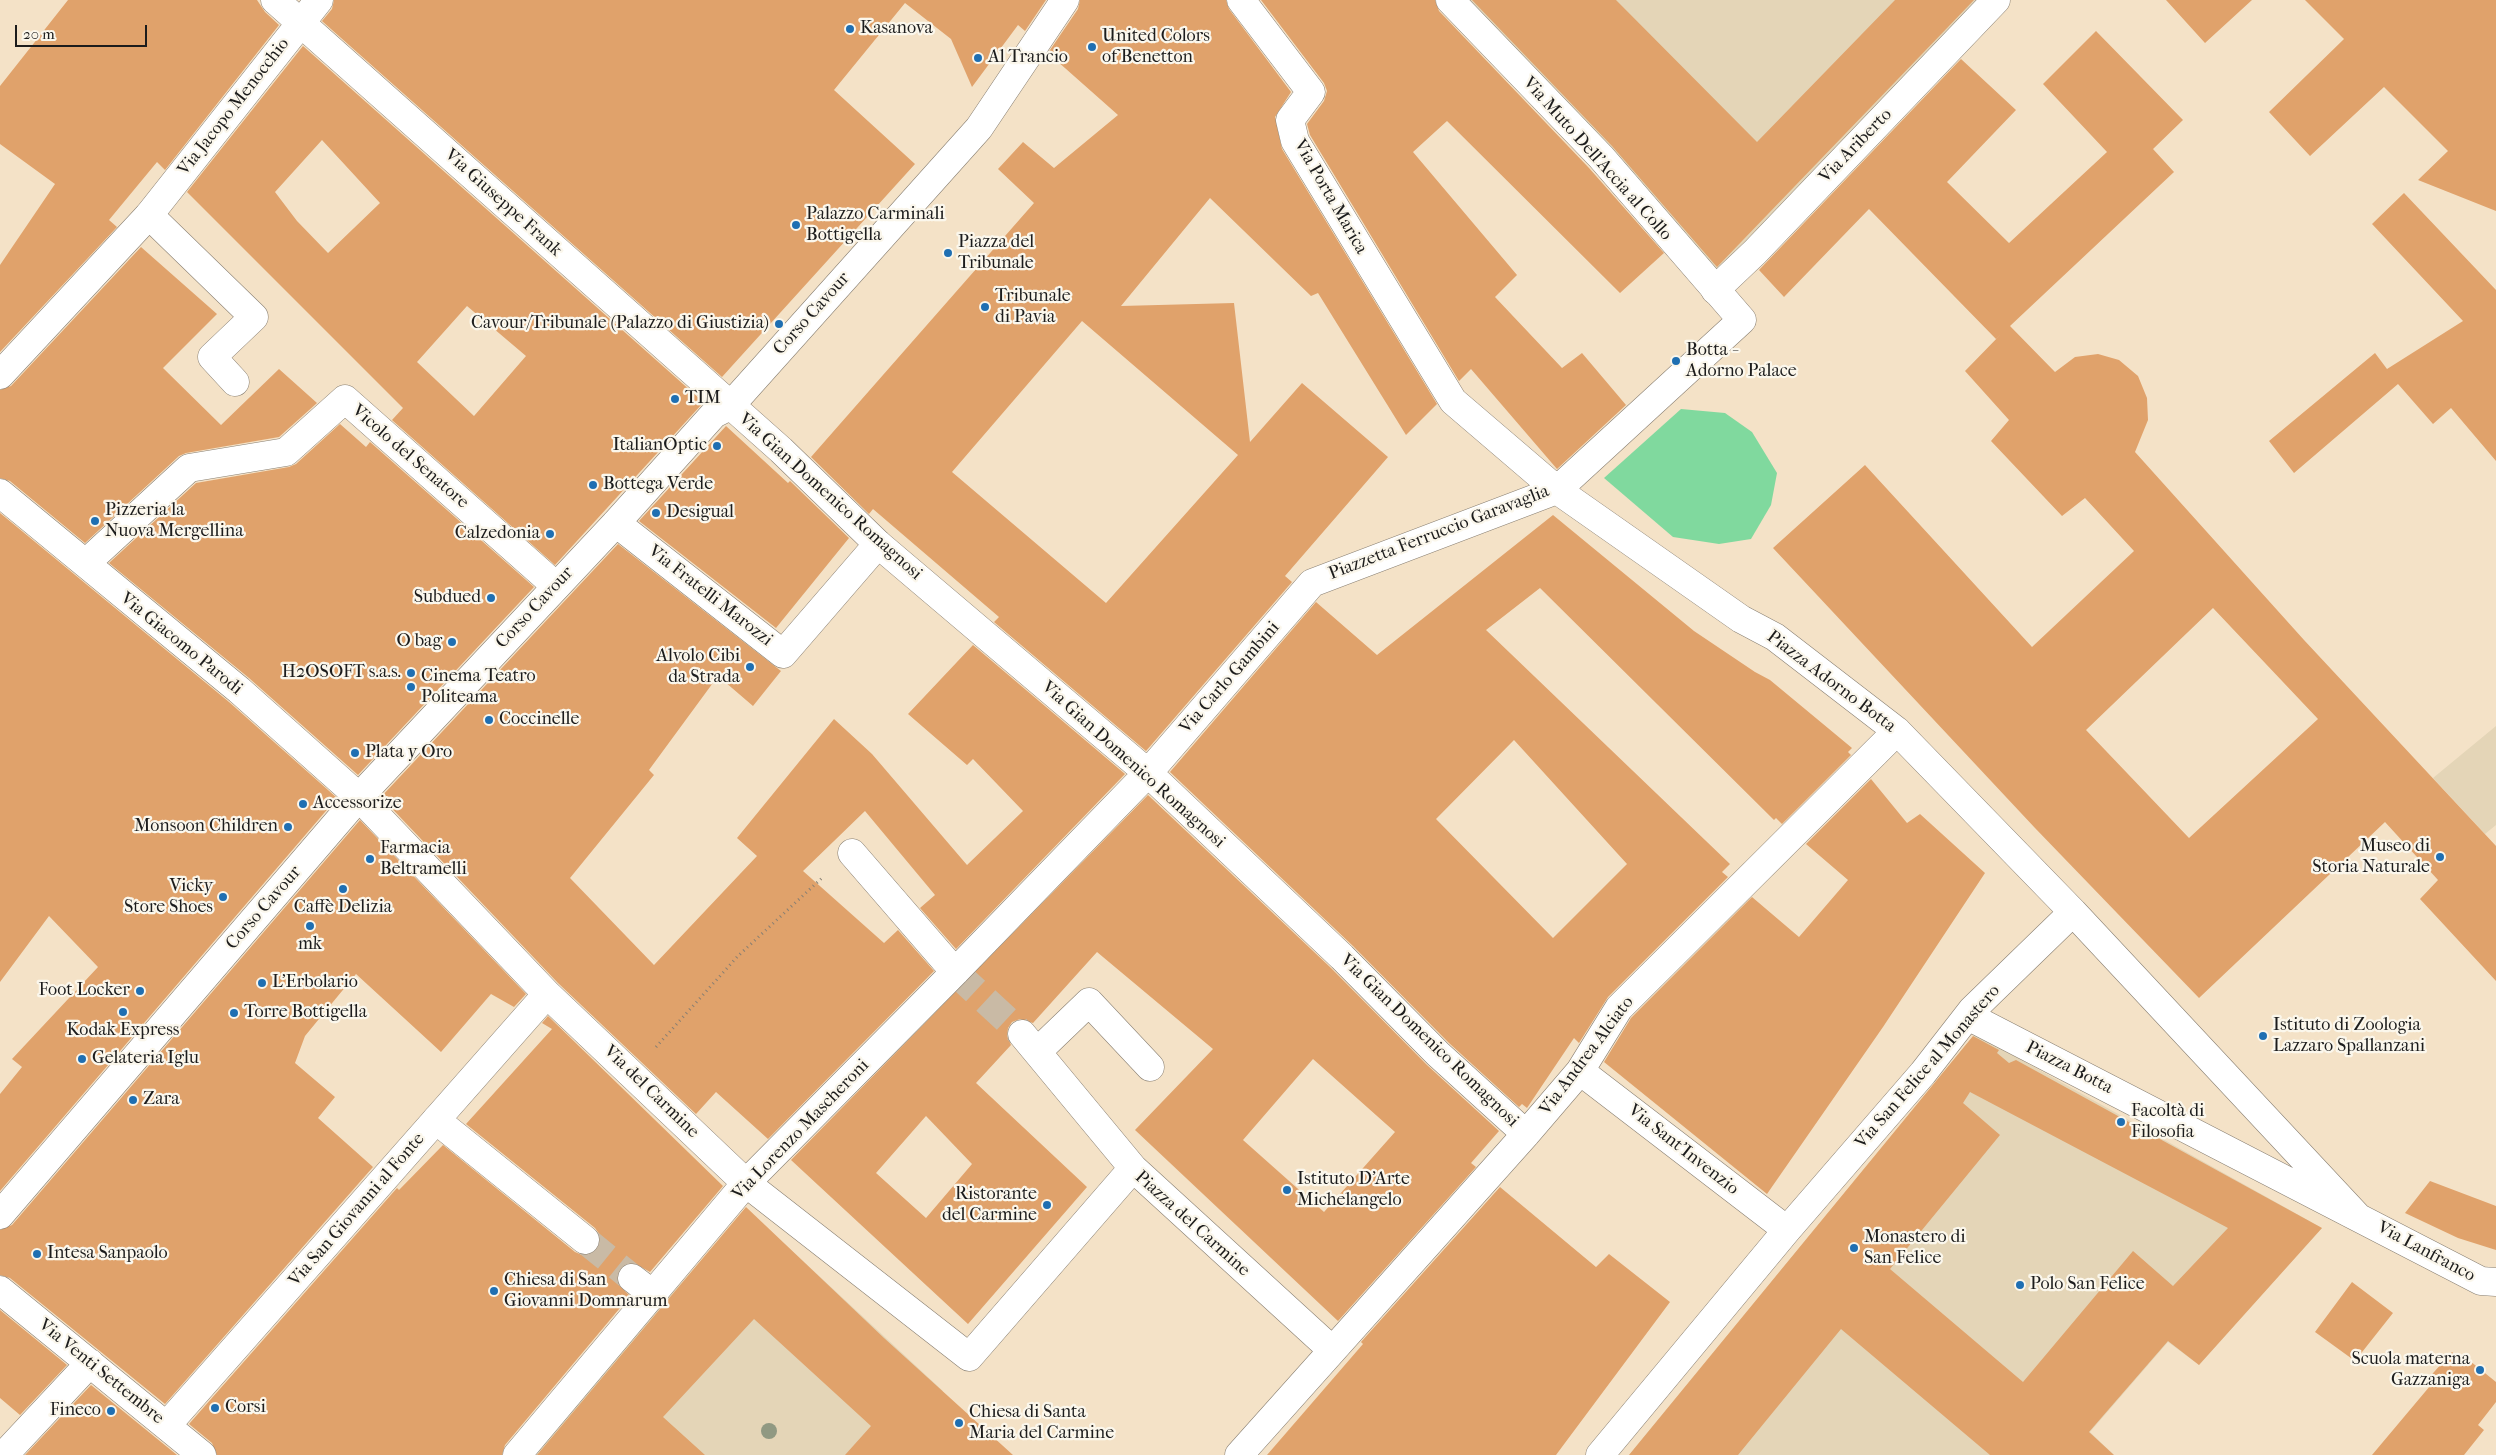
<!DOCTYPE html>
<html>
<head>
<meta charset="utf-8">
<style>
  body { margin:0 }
  #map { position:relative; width:2496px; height:1455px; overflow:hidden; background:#f4e2c7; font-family:"IM FELL French Canon",serif }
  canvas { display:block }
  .scale { position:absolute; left:15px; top:25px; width:132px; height:22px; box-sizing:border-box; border:2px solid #1c1c1c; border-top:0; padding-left:6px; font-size:15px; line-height:18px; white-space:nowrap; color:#1c1c1c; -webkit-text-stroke:4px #fbf7ec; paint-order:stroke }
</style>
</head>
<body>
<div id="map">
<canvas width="2496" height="1455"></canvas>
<div class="scale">20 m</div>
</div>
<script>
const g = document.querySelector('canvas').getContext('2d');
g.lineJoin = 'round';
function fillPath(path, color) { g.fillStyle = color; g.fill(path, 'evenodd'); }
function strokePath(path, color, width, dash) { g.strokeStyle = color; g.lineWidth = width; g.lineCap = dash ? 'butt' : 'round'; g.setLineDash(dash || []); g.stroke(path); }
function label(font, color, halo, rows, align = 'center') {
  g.font = font + ' "IM FELL French Canon",serif'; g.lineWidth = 4.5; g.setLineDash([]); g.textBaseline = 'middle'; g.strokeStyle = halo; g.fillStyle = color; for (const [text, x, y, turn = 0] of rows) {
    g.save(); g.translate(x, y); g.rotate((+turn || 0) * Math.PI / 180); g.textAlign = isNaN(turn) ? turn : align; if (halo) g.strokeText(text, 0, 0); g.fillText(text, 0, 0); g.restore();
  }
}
const built = new Path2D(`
  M 1468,0 L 1984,0 L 1718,271 Z
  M 2496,726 L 2496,825 L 2485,834 L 2433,778 Z
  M 1975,1034 L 2322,1228 L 2199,1365 L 2168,1342 L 2090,1432 L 2114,1455 L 1629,1455 Z
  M 747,1209 L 943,1391 L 884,1455 L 536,1455 L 571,1407 Z`);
const green = new Path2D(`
  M 1681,409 L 1725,413 L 1752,432 L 1777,473 L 1771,505 L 1751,539 L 1719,544 L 1673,537 L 1604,478 Z`);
const building = new Path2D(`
  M 68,0 L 257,0 L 265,12 L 279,25 L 165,170 L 157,162 L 109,220 L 117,227 L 0,352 L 0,265 L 55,184 L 0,144 L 0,86 Z
  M 334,0 L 1046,0 L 1025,31 L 1018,25 L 972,87 L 951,39 L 905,3 L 834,90 L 915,164 L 722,377 L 322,21 L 332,9 Z
  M 1080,0 L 1226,0 L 1229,9 L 1291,92 L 1275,117 L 1282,149 L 1437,404 L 1406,435 L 1318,293 L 1311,296 L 1210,198 L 1121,306 L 1234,303 L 1250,442 L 1302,383 L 1388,457 L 1285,576 L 1292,582 L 1146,751 L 994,622 L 999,617 L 873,509 L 869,514 L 811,457 L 1034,203 L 998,169 L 1023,142 L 1054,168 L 1118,115 L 1048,53 L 1078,9 ZM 1082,321 L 1238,455 L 1106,603 L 952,472 Z
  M 1261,0 L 1435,0 L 1439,11 L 1589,168 L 1664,253 L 1620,293 L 1447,121 L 1413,152 L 1517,275 L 1495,297 L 1562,368 L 1582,353 L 1626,405 L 1557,469 L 1471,369 L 1459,381 L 1310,135 L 1307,124 L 1324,101 L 1327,91 L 1324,83 Z
  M 1472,0 L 1616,0 L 1757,142 L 1895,0 L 1974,0 L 1717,267 L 1612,146 Z
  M 2166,0 L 2252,0 L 2205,43 Z
  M 2305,0 L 2496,0 L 2496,211 L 2418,180 L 2448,151 L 2384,87 L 2310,156 L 2269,112 L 2344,39 Z
  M 2096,31 L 2183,120 L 2153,149 L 2174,172 L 2010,326 L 2055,372 L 2075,357 L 2098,354 L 2119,360 L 2138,376 L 2147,398 L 2148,420 L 2135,452 L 2304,640 L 2496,846 L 2496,981 L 2420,899 L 2438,880 L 2385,822 L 2199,998 L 2035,828 L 1773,548 L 1865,465 L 2032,647 L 2134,551 L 2085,498 L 2062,516 L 1991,441 L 2009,420 L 1965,371 L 2002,333 L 1996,339 L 1869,209 L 1784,297 L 1759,270 L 1961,59 L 2016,110 L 1947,182 L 2009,243 L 2107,152 L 2043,84 ZM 2213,608 L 2318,719 L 2189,838 L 2086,730 Z
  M 303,46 L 701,400 L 699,402 L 702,404 L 555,565 L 392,420 L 403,408 L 187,192 ZM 322,140 L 380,203 L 328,253 L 297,221 L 275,192 ZM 467,306 L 526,356 L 474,416 L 417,362 Z
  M 2404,193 L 2496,290 L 2496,461 L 2451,408 L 2433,424 L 2398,384 L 2294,473 L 2269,441 L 2375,353 L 2387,369 L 2463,321 L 2372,224 Z
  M 141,247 L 217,314 L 163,368 L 221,425 L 279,369 L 317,403 L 279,437 L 186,453 L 179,456 L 85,543 L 10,481 L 0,478 L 0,390 L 11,386 Z
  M 340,424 L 366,447 L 370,442 L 534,587 L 358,775 L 249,678 L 109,563 L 196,483 L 289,467 L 296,464 Z
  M 726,426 L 788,483 L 790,481 L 849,538 L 776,628 L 639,521 Z
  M 0,513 L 229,702 L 337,798 L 0,1191 L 0,1094 L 22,1067 L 12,1059 L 98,967 L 49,916 L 0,982 Z
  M 1553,515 L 1694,631 L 1755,672 L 1770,680 L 1852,748 L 1848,752 L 1851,755 L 1782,824 L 1776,818 L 1774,820 L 1540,588 L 1486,630 L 1730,864 L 1722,872 L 1728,877 L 1608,997 L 1579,1043 L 1574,1038 L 1527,1108 L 1522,1104 L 1519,1107 L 1449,1043 L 1353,946 L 1170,772 L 1316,602 L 1377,655 ZM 1514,740 L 1627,864 L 1553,938 L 1436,819 Z
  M 618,544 L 781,671 L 753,706 L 718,676 L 649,770 L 654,775 L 570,878 L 654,965 L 757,856 L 737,838 L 834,719 L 872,754 L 967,865 L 1023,811 L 973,759 L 967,765 L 908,714 L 973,645 L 1125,774 L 956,949 L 920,908 L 935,895 L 865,811 L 803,871 L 884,943 L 898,930 L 934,971 L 768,1139 L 716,1092 L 696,1114 L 558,983 L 381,797 Z
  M 1871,779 L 1907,823 L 1920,814 L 1985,873 L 1883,1027 L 1767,1194 L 1604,1062 L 1631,1018 L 1752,897 L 1799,937 L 1848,880 L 1806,844 Z
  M 1148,795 L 1331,968 L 1427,1065 L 1499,1131 L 1471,1163 L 1476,1167 L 1338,1321 L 1135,1130 L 1213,1049 L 1097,952 L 1033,1023 L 1020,1019 L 1012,1022 L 1008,1028 L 1007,1036 L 1011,1045 L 976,1083 L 1087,1187 L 968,1324 L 791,1160 ZM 1313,1059 L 1395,1132 L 1324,1212 L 1243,1140 ZM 926,1116 L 972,1164 L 926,1218 L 876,1173 Z
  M 360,820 L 526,994 L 514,1007 L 491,994 L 441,1052 L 356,974 L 305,1036 L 295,1063 L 335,1097 L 318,1118 L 373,1167 L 165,1404 L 10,1278 L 0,1275 L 0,1230 L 12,1225 Z
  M 548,1016 L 723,1186 L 650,1272 L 634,1263 L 626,1264 L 620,1268 L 617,1275 L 617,1283 L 630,1296 L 505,1445 L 502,1455 L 217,1455 L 212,1443 L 189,1424 L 397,1188 L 399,1190 L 443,1145 L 575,1252 L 582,1255 L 590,1255 L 597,1249 L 600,1242 L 600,1235 L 595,1228 L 466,1124 L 552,1029 L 542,1023 Z
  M 1973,1036 L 1999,1050 L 1997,1053 L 2009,1063 L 2016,1060 L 2322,1228 L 2199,1365 L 2168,1341 L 2089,1432 L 2114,1455 L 1990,1455 L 1841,1329 L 1738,1455 L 1629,1455 ZM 1970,1092 L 2228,1228 L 2173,1286 L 2133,1251 L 2023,1382 L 1890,1269 L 2000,1135 L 1963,1103 Z
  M 2430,1181 L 2496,1206 L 2496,1250 L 2458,1238 L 2405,1213 Z
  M 1500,1187 L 1596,1267 L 1609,1254 L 1670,1302 L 1556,1455 L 1267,1455 L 1363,1344 L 1361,1342 Z
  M 746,1207 L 884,1338 L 1013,1455 L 845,1455 L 871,1426 L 754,1319 L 663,1417 L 705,1455 L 537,1455 Z
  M 2352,1282 L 2393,1313 L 2355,1361 L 2315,1332 Z
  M 0,1310 L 67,1365 L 20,1415 L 0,1398 Z
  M 2452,1352 L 2466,1365 L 2470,1361 L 2496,1382 L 2496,1402 L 2478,1425 L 2484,1430 L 2464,1455 L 2372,1455 L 2430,1386 L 2425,1382 Z
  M 91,1385 L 177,1455 L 25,1455 Z`);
const pedestrianTunnel = new Path2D(`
  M 585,1240 L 632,1278`);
const minorTunnel = new Path2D(`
  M 955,972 L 1022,1034`);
const path = new Path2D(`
  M 656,1047 L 738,956 L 823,877`);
const pedestrian = new Path2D(`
  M 149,215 L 254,317 L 212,357 L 235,382
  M 1715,290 L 1755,252 L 1996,0
  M 616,523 L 783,654 L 878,544
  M 436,1120 L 585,1240
  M 0,1215 L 359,797 L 616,523 L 714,414 L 730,406
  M 632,1278 L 654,1295
  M 0,1290 L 202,1455
  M 4,1455 L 90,1363`);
const minor = new Path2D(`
  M 275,0 L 781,450 L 878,544 L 1148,773 L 1342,957 L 1438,1054 L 1526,1134
  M 1241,0 L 1311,92 L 1290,120 L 1295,141 L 1453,401 L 1557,490 L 1741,619 L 1775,637 L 1897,731 L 2073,912
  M 0,375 L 149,215 L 319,0
  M 730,406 L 979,128 L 1065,0
  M 0,493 L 239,690 L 359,797 L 547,994 L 746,1183 L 969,1357 L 1133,1168 L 1332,1350
  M 86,563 L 189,468 L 286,452 L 345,399 L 556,586
  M 852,853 L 955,972
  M 1968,1016 L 2481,1281 L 2496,1282
  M 1022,1034 L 1133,1168
  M 1037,1052 L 1089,1002 L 1150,1067
  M 1580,1071 L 1787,1230
  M 167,1425 L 547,994
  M 517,1455 L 746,1183 L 955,972 L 1148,773 L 1312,583 L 1557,490 L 1742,320 L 1601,157 L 1450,0
  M 1239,1455 L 1526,1134 L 1580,1071 L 1619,1008 L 1897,731
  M 1600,1455 L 1787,1230 L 1923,1073 L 1972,1010 L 2073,912 L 2357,1216`);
const trees = [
  [769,1431]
];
const markers = [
  [850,29,5,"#1f6fb2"],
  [1092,47,5,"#1f6fb2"],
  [978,58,5,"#1f6fb2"],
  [796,225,5,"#1f6fb2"],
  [948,253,5,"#1f6fb2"],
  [985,307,5,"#1f6fb2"],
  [779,324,5,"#1f6fb2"],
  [1676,361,5,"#1f6fb2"],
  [675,399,5,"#1f6fb2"],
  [717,446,5,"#1f6fb2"],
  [593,485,5,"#1f6fb2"],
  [656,513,5,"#1f6fb2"],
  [95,521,5,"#1f6fb2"],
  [550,534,5,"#1f6fb2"],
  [491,598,5,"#1f6fb2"],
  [452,642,5,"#1f6fb2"],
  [750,667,5,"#1f6fb2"],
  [411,673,5,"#1f6fb2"],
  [411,687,5,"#1f6fb2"],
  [489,720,5,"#1f6fb2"],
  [355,753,5,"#1f6fb2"],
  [303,804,5,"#1f6fb2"],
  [288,827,5,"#1f6fb2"],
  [2440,857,5,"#1f6fb2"],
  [370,859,5,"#1f6fb2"],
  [343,889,5,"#1f6fb2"],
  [223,897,5,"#1f6fb2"],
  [310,926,5,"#1f6fb2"],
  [262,983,5,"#1f6fb2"],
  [140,991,5,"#1f6fb2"],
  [123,1012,5,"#1f6fb2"],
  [234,1013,5,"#1f6fb2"],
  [2263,1036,5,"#1f6fb2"],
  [82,1059,5,"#1f6fb2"],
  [133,1100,5,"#1f6fb2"],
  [2121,1122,5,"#1f6fb2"],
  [1287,1190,5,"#1f6fb2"],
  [1047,1205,5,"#1f6fb2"],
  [1854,1248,5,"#1f6fb2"],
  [37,1254,5,"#1f6fb2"],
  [2020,1285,5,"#1f6fb2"],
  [494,1291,5,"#1f6fb2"],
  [2480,1370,5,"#1f6fb2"],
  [215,1408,5,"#1f6fb2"],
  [111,1411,5,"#1f6fb2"],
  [959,1423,5,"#1f6fb2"]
];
const poiNames = [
  ["Kasanova",860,29],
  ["United Colors",1102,37],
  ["of Benetton",1102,58],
  ["Al Trancio",988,58],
  ["Palazzo Carminali",806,215],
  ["Bottigella",806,236],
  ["Piazza del",958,243],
  ["Tribunale",958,264],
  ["Tribunale",995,297],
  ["di Pavia",995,318],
  ["Cavour/Tribunale (Palazzo di Giustizia)",769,324,"right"],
  ["Botta -",1686,351],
  ["Adorno Palace",1686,372],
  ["TIM",685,399],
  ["ItalianOptic",707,446,"right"],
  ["Bottega Verde",603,485],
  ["Pizzeria la",105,511],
  ["Nuova Mergellina",105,532],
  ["Desigual",666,513],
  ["Calzedonia",540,534,"right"],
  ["Subdued",481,598,"right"],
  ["O bag",442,642,"right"],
  ["Alvolo Cibi",740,657,"right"],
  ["da Strada",740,678,"right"],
  ["H2OSOFT s.a.s.",401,673,"right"],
  ["Cinema Teatro",421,677],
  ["Politeama",421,698],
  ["Coccinelle",499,720],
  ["Plata y Oro",365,753],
  ["Accessorize",313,804],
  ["Monsoon Children",278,827,"right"],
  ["Museo di",2430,847,"right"],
  ["Storia Naturale",2430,868,"right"],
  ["Farmacia",380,849],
  ["Beltramelli",380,870],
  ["Vicky",213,887,"right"],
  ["Store Shoes",213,908,"right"],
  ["Caffè Delizia",343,908,"center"],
  ["mk",310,945,"center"],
  ["L'Erbolario",272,983],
  ["Foot Locker",130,991,"right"],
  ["Torre Bottigella",244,1013],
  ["Istituto di Zoologia",2273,1026],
  ["Lazzaro Spallanzani",2273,1047],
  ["Kodak Express",123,1031,"center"],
  ["Gelateria Iglu",92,1059],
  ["Zara",143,1100],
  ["Facoltà di",2131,1112],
  ["Filosofia",2131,1133],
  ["Istituto D'Arte",1297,1180],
  ["Michelangelo",1297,1201],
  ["Ristorante",1037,1195,"right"],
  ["del Carmine",1037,1216,"right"],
  ["Monastero di",1864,1238],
  ["San Felice",1864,1259],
  ["Intesa Sanpaolo",47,1254],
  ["Chiesa di San",504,1281],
  ["Giovanni Domnarum",504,1302],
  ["Polo San Felice",2030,1285],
  ["Scuola materna",2470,1360,"right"],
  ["Gazzaniga",2470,1381,"right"],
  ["Corsi",225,1408],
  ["Fineco",101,1411,"right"],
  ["Chiesa di Santa",969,1413],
  ["Maria del Carmine",969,1434]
];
const streetNames = [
  ["Via Jacopo Menocchio",234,107,-52],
  ["Via Ariberto",1856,146,-46],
  ["Via Muto Dell'Accia al Collo",1597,159,48],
  ["Via Porta Marica",1330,197,60],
  ["Via Giuseppe Frank",503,203,42],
  ["Corso Cavour",812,314,-48],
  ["Vicolo del Senatore",410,457,41],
  ["Via Gian Domenico Romagnosi",830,497,42],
  ["Piazzetta Ferruccio Garavaglia",1439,533,-21],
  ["Via Fratelli Marozzi",710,596,38],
  ["Corso Cavour",535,608,-47],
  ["Via Giacomo Parodi",181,644,39],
  ["Via Carlo Gambini",1230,678,-49],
  ["Piazza Adorno Botta",1831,682,37],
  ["Via Gian Domenico Romagnosi",1133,765,42],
  ["Corso Cavour",264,908,-49],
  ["Via Gian Domenico Romagnosi",1429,1041,44],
  ["Via Andrea Alciato",1587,1056,-53],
  ["Via San Felice al Monastero",1928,1067,-49],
  ["Piazza Botta",2069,1068,27],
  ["Via del Carmine",651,1092,44],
  ["Via Lorenzo Mascheroni",801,1130,-46],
  ["Via Sant'Invenzio",1683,1150,38],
  ["Via San Giovanni al Fonte",357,1210,-49],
  ["Piazza del Carmine",1192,1224,42],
  ["Via Lanfranco",2426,1252,28],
  ["Via Venti Settembre",101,1372,39]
];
fillPath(built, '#e4d5b7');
fillPath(green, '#80d99e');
fillPath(building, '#e0a26b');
strokePath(pedestrianTunnel, '#c9baa5', 28, [28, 14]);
strokePath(minorTunnel, '#c9baa5', 28, [28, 14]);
strokePath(pedestrian, '#887f72', 29);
strokePath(minor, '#887f72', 29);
strokePath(path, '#887f72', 3, [1, 4]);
strokePath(pedestrian, '#fff', 28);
strokePath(minor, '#fff', 28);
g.fillStyle = '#909982';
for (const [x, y] of trees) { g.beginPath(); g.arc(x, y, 8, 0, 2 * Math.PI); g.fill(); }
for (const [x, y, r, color] of markers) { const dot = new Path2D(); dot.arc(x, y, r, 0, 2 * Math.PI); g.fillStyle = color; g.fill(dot); strokePath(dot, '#fbf7ec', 2); }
label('18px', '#1c1c1c', '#fbf7ec', poiNames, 'left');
label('18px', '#1c1c1c', '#fbf7ec', streetNames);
</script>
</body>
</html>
